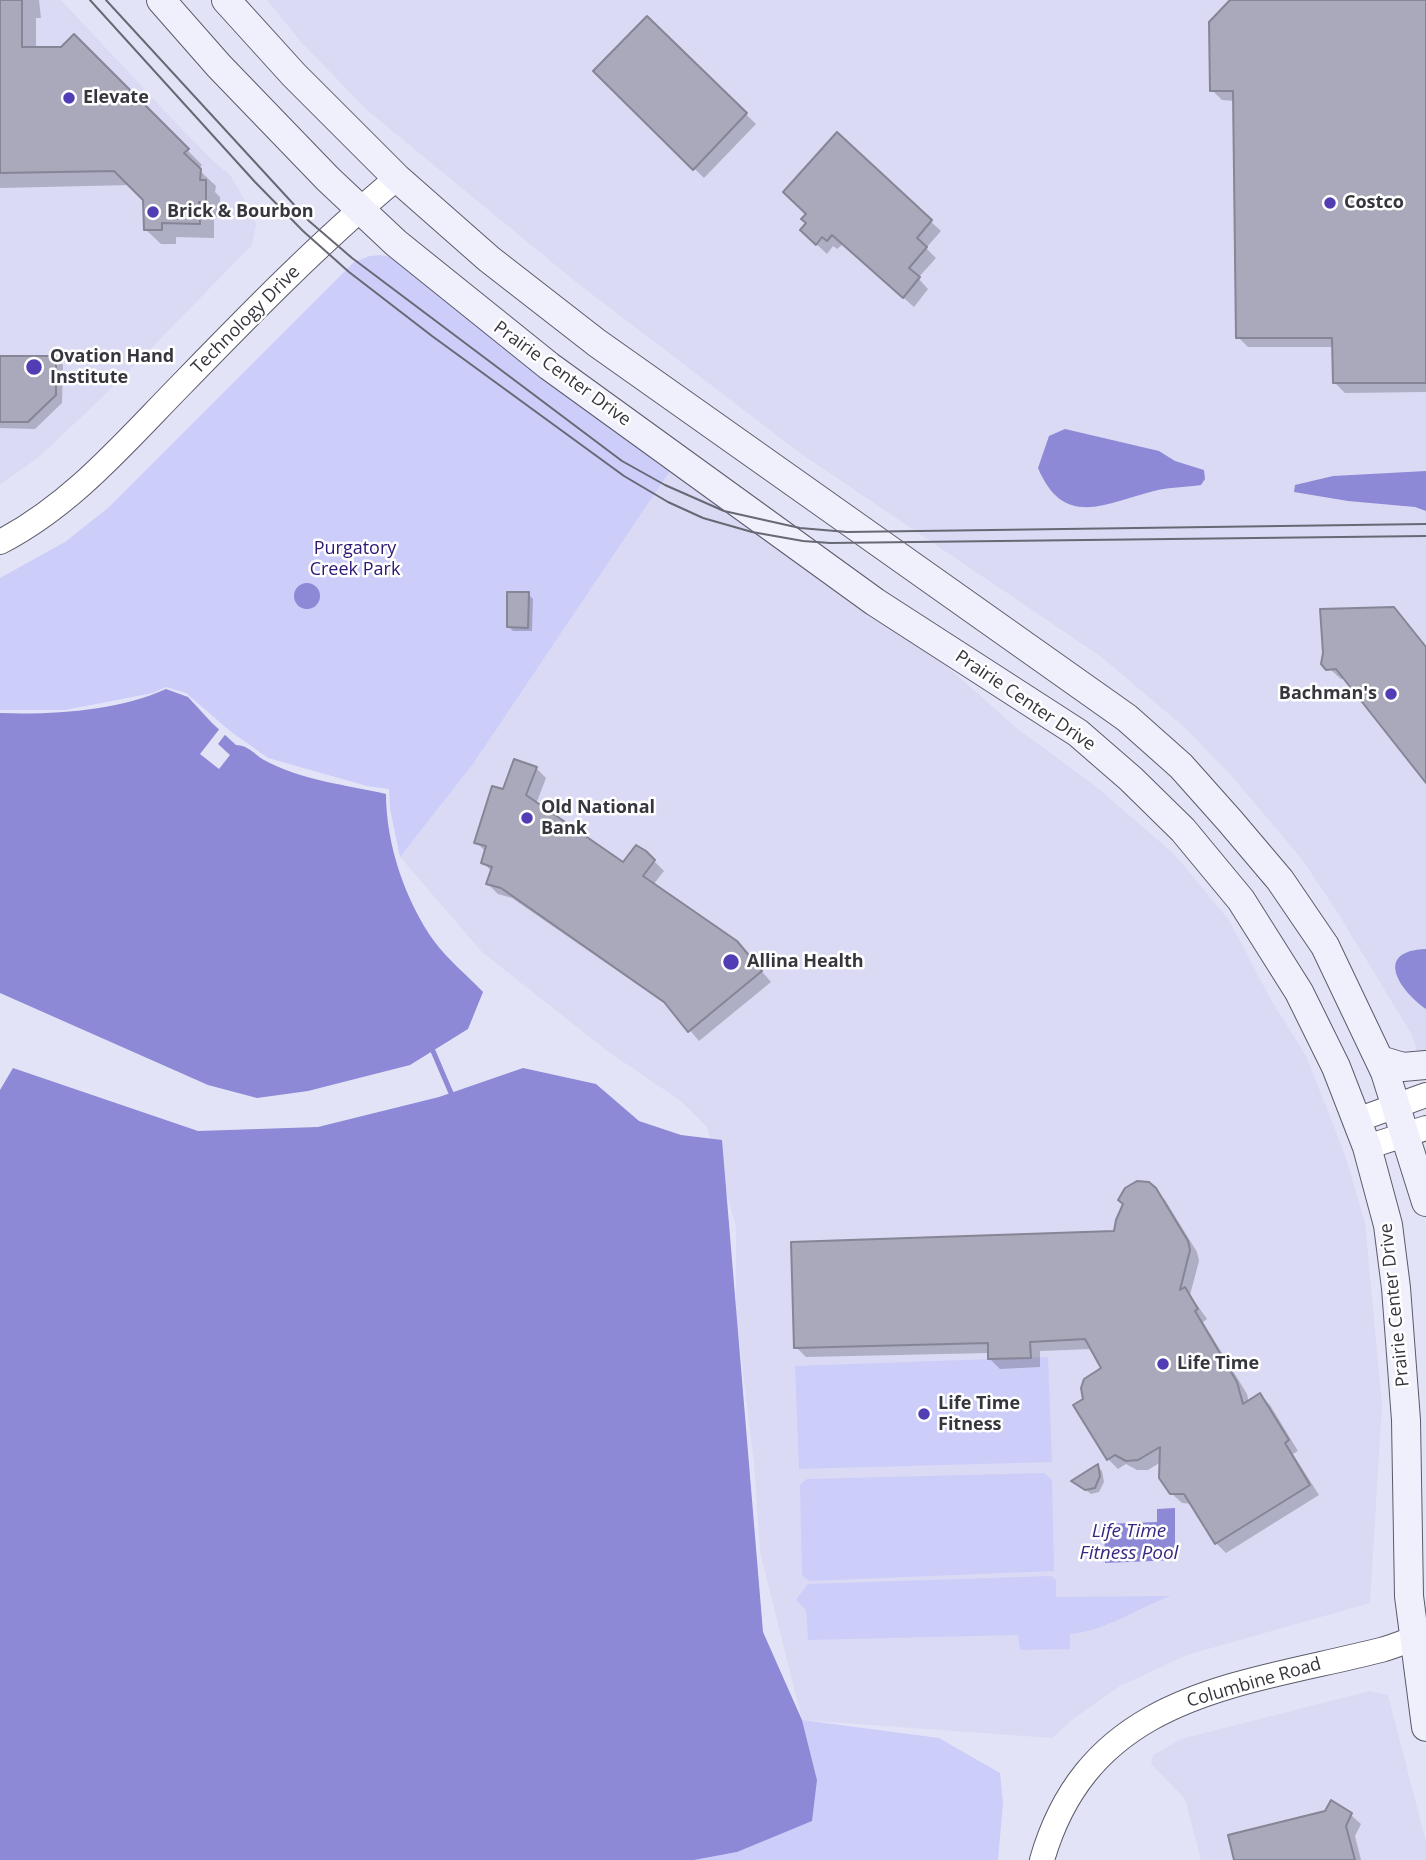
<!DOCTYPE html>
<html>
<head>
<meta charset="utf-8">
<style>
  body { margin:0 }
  canvas { display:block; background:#e2e3f6 }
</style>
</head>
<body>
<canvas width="1426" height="1860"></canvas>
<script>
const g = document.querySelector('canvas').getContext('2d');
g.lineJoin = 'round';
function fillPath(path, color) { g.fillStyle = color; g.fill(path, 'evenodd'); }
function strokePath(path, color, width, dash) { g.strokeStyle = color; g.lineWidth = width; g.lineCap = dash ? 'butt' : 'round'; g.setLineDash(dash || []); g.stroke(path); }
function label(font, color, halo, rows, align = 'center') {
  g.font = font + ' "Open Sans",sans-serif'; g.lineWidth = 5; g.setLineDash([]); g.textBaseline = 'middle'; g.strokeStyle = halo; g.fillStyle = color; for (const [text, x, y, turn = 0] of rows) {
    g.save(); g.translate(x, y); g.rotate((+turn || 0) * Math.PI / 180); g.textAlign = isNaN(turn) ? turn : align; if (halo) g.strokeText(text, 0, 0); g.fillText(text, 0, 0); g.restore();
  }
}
const built = new Path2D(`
  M 0,0 L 61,0 L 177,124 L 213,161 L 230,175 L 253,214 L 256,224 L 252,245 L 116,384 L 39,457 L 0,485 Z
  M 267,0 L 1426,0 L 1426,1081 L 1412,1035 L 1336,910 L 1301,858 L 1228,772 L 1182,725 L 1100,656 L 800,453 L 576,282 L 368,111 L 301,42 Z
  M 672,468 L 943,663 L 1019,730 L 1098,788 L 1175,855 L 1229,920 L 1271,1000 L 1306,1056 L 1344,1152 L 1365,1222 L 1382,1405 L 1370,1603 L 1187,1655 L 1120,1686 L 1073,1719 L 1052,1738 L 802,1720 L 760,1552 L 754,1464 L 736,1315 L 736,1226 L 707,1127 L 682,1102 L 606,1050 L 482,952 L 400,857 L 473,764 Z
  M 1370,1691 L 1388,1695 L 1426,1842 L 1426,1860 L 1201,1860 L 1185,1799 L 1151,1764 L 1153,1755 L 1181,1739 Z`);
const green = new Path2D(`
  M 381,255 L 395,258 L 672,468 L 473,764 L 400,857 L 390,809 L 389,789 L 367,786 L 268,758 L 230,731 L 186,693 L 166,687 L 153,693 L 65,710 L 0,710 L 0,578 L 65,542 L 108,508 L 354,262 L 370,256 Z
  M 1048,1357 L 1052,1462 L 799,1469 L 795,1366 Z
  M 1044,1473 L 1052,1480 L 1054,1571 L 809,1581 L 802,1575 L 800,1485 L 807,1479 Z
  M 1051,1576 L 1056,1580 L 1056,1597 L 1171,1596 C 1137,1608 1106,1631 1070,1634 L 1070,1649 L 1020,1650 L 1018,1635 L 808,1640 L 806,1610 L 796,1600 L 808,1584 Z
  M 802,1720 L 939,1738 L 1000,1773 L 1003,1803 L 998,1860 L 694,1860 L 737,1852 L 817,1780 Z`);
const water = new Path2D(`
  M 1065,429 L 1159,451 L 1175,461 L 1204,470 L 1205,479 L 1201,485 C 1187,487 1172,487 1158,490 C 1109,501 1065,532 1038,468 L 1049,436 Z
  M 1426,471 L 1426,511 L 1415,507 L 1348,501 L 1294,492 L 1295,485 L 1333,476 Z
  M294 596a13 13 0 1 1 26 0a13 13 0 1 1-26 0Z
  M 166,689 L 188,697 L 212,723 L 236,745 C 248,745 254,754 264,760 C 300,780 347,785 386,794 C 386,844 405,900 434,941 C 448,960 468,976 483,992 L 468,1029 L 410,1065 L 308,1091 L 257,1098 L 208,1085 L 0,993 L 0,713 C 52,715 118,711 166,689 Z
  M 1426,949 L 1426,1009 C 1399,990 1373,951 1426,949 Z
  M 13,1068 L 198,1131 L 318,1127 L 439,1097 L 523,1068 L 596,1084 L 639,1121 L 681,1135 L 722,1140 L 763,1632 L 802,1720 L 817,1780 L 812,1821 L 737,1852 L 694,1860 L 0,1860 L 0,1090 Z
  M 1175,1508 L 1175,1560 L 1105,1563 L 1104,1524 L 1157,1522 L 1157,1509 Z`);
const pier = new Path2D(`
  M 221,727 L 227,732 L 218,744 L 230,755 L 219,769 L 200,754 Z`);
const shadow = new Path2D(`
  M 0,0 L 39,0 L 41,18 L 36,18 L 36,49 L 61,48 L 74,36 L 202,165 L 198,169 L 216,186 L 215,192 L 220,197 L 220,217 L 214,217 L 214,238 L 176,237 L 176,244 L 161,244 L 145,229 L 144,199 L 131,185 L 0,188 Z
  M 1232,0 L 1426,0 L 1426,392 L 1345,393 L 1335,383 L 1334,347 L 1248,347 L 1238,337 L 1235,101 L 1222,100 L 1212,90 Z
  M 647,18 L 756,124 L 704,178 L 595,71 Z
  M 837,135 L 941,231 L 926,248 L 936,258 L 918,278 L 928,289 L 914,307 L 843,244 L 837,249 L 833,246 L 827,254 L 812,240 L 808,214 Z
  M 0,358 L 55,358 L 63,365 L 62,403 L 35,429 L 0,428 Z
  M 528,594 L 533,599 L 532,631 L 513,631 L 509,627 Z
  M 1393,609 L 1426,647 L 1426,779 L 1346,678 L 1341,679 L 1323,663 Z
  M 536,768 L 546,778 L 536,804 L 624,865 L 645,852 L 664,871 L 653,885 L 736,942 L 771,982 L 699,1041 L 671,1008 L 512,898 L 498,894 L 488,884 L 492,872 L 483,862 L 486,852 L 476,842 L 504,791 Z
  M 1155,1189 L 1165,1200 L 1197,1252 L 1199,1261 L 1190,1295 L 1207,1319 L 1203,1322 L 1247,1394 L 1249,1403 L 1260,1395 L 1270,1405 L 1298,1451 L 1293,1454 L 1319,1495 L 1226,1553 L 1216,1543 L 1192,1504 L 1182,1503 L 1171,1493 L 1161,1462 L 1148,1470 L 1137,1470 L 1126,1464 L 1118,1469 L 1108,1459 L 1084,1400 L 1104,1368 L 1092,1349 L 1040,1351 L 1040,1367 L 1000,1369 L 990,1359 L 989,1353 L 806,1357 L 796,1347 L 1116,1233 Z
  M 1098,1467 L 1102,1471 L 1104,1482 L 1099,1492 L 1091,1494 L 1074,1481 Z
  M 1351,1815 L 1361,1824 L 1355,1836 L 1361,1860 L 1236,1860 Z`);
const stream = new Path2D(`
  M 433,1051 L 451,1093`);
const building = new Path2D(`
  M 0,0 L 22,0 L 22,47 L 61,47 L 74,34 L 189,149 L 184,153 L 201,169 L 200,180 L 206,180 L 206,203 L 199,202 L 200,224 L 162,223 L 162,230 L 144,230 L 143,200 L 114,171 L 0,173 Z
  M 1230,0 L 1426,0 L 1426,383 L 1333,383 L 1332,338 L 1236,338 L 1233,91 L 1210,91 L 1209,22 Z
  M 647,16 L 747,113 L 693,170 L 593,71 Z
  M 837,132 L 932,220 L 917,238 L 927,247 L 909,268 L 920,277 L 903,298 L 832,235 L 827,241 L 822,237 L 816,245 L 800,230 L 806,223 L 801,219 L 806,214 L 783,192 Z
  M 0,356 L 56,356 L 56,395 L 28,422 L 0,422 Z
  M 507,592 L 529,592 L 528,628 L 507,627 Z
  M 1394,607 L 1426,647 L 1426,783 L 1336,669 L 1326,670 L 1321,664 L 1323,653 L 1320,609 Z
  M 514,759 L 537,767 L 526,795 L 623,862 L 636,845 L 646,851 L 655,860 L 643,876 L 737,941 L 762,971 L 688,1032 L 664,1002 L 501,888 L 486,884 L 492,867 L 481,863 L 486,846 L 474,843 L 492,786 L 503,789 Z
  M 1137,1181 L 1149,1182 L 1156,1188 L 1188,1241 L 1190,1250 L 1180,1290 L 1185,1287 L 1198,1309 L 1195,1311 L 1237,1382 L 1243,1404 L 1260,1393 L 1289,1440 L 1285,1443 L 1310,1485 L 1215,1544 L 1184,1494 L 1170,1494 L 1159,1478 L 1160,1447 L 1138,1460 L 1126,1461 L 1115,1455 L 1107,1460 L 1073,1405 L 1083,1399 L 1081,1388 L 1084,1379 L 1101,1368 L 1085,1339 L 1030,1342 L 1031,1358 L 988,1359 L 988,1343 L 794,1348 L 791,1242 L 1114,1231 L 1116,1220 L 1123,1204 L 1118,1200 L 1125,1188 Z
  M 1098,1464 L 1100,1476 L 1095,1488 L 1085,1490 L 1071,1481 Z
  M 1331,1800 L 1352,1813 L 1346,1826 L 1355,1860 L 1234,1860 L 1228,1835 L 1325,1811 Z`);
const tertiary = new Path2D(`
  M 0,542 C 72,505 125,442 181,385 C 250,314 320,242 397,178
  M 1357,1120 L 1426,1095
  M 1367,1147 L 1426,1128
  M 1042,1860 C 1090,1693 1238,1686 1381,1650 C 1396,1646 1411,1639 1426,1634`);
const secondary = new Path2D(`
  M 161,0 L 219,66 L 328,179 L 396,243 L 549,366 L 875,602 L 1078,733 L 1131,779 L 1183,830 L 1241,900 L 1299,992 L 1336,1067 L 1367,1147 L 1388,1225 L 1396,1288 L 1406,1420 L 1409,1596 L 1426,1727
  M 226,0 L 294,75 L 397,178 L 489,259 L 597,343 L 1127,718 L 1181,766 L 1230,821 L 1280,880 L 1325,946 L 1385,1072 L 1426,1202
  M 1380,1060 L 1403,1067 L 1426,1065`);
const tram = new Path2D(`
  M 90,0 L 255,182 L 303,231 L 349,272 L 432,336 L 624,476 L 668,502 L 703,518 L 752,532 L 803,541 L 830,543 L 1426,536
  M 106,0 L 309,221 L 352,258 L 622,461 L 665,485 L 724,511 L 800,528 L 847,532 L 1426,524`);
const markers = [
  [69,98,7,"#533db4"],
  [1330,203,7,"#533db4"],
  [153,212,7,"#533db4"],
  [34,367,9,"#533db4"],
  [1391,694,7,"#533db4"],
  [527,818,7,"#533db4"],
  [731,962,9,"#533db4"],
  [1163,1364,7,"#533db4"],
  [924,1414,7,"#533db4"]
];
const poiNames = [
  ["Elevate",83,98],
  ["Costco",1344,203],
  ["Brick & Bourbon",167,212],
  ["Ovation Hand",50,357],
  ["Institute",50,378],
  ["Bachman's",1377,694,"right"],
  ["Old National",541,808],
  ["Bank",541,829],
  ["Allina Health",747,962],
  ["Life Time",1177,1364],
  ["Life Time",938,1404],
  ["Fitness",938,1425]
];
const streetNames = [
  ["Technology Drive",246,320,-45],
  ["Prairie Center Drive",562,374,36],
  ["Prairie Center Drive",1025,701,34],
  ["Prairie Center Drive",1395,1305,-96],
  ["Columbine Road",1254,1683,-16]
];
const parkNames = [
  ["Purgatory",355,549],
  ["Creek Park",355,570]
];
const waterNames = [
  ["Life Time",1129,1532],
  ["Fitness Pool",1129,1554]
];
fillPath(built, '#dadaf5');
fillPath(green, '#cdcdfa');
fillPath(water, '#8d89d6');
fillPath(pier, '#e2e3f6');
fillPath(shadow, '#0003');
strokePath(stream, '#8d89d6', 5);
fillPath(building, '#a9a9bb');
strokePath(building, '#858596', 2);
strokePath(tertiary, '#5b5b6c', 26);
strokePath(secondary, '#5b5b6c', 30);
strokePath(tertiary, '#fff', 24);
strokePath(secondary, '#f0f0fc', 28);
strokePath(tram, '#676873', 2);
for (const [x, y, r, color] of markers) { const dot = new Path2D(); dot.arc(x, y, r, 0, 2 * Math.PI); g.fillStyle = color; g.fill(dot); strokePath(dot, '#fff', 2.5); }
label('bold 18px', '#36363e', '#fff', poiNames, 'left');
label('18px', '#36363e', '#fff', streetNames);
label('18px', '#2e1873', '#fff', parkNames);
label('italic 19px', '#382781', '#fff', waterNames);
</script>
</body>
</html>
